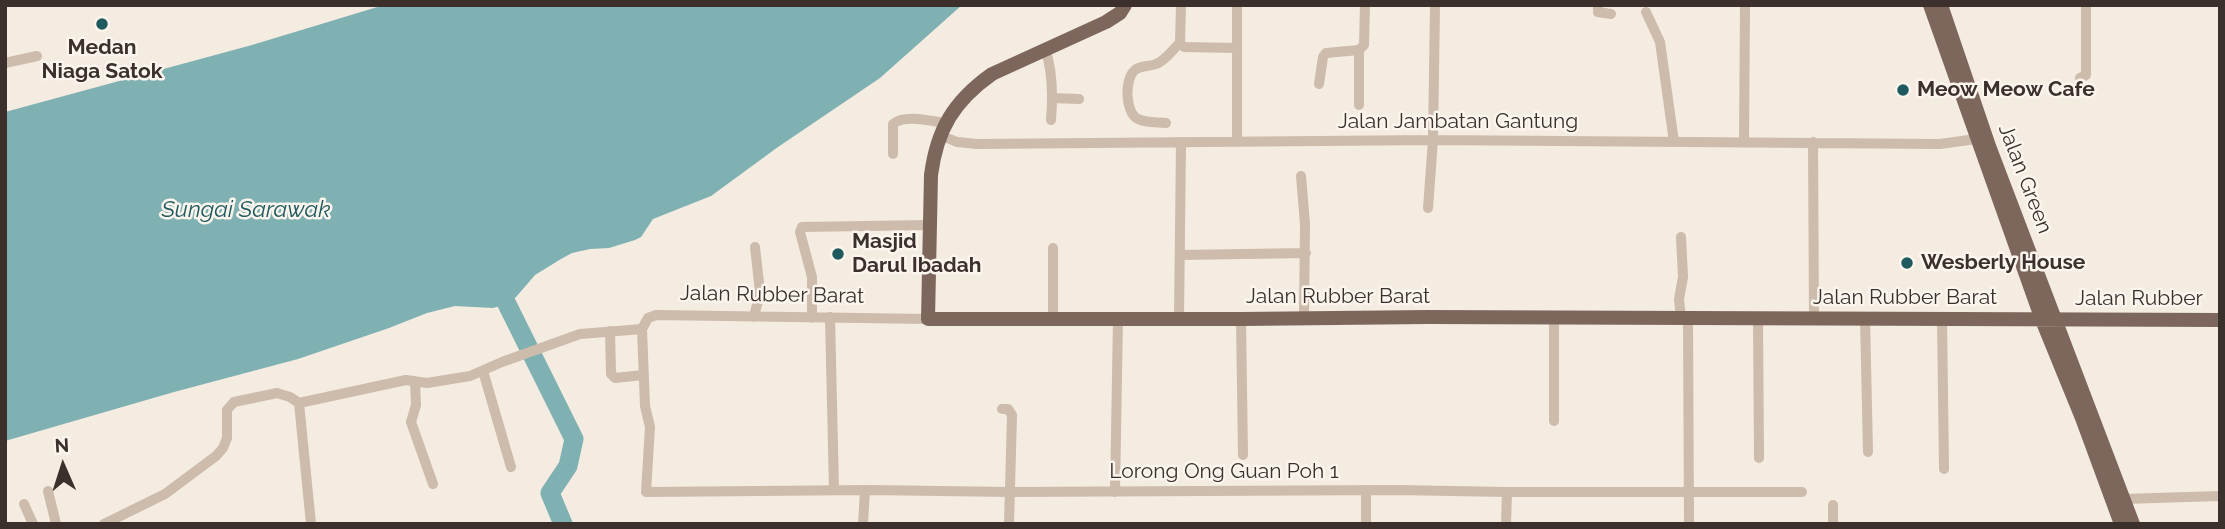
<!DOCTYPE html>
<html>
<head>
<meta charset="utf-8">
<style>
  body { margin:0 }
  #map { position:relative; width:2225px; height:529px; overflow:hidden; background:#f4ebe1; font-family:Raleway,sans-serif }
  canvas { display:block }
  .frame { position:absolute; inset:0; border:7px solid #3b302b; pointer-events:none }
  .north { position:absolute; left:28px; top:431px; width:70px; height:70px; -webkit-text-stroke:5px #fbf5ee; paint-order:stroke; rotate:357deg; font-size:19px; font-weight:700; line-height:28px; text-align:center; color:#3b302b }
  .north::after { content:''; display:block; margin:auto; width:24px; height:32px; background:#3b302b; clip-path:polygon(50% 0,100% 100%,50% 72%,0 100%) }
</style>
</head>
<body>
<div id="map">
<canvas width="2225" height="529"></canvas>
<div class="frame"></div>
<div class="north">N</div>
</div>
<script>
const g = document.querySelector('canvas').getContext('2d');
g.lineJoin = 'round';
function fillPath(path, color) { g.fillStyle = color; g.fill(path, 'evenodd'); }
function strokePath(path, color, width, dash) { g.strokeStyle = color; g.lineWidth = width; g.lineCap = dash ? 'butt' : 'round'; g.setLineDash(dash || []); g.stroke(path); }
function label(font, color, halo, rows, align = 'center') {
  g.font = font + ' Raleway,sans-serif'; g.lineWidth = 5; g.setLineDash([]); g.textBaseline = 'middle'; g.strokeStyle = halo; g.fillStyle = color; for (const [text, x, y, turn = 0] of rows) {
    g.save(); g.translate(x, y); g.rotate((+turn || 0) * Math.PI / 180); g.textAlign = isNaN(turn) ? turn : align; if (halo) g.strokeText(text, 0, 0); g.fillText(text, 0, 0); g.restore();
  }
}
const water = new Path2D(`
  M 384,5 L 962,5 L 880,78 L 778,147 L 711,196 L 653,219 L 641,237 L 635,240 L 609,248 L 590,249 L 572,253 L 561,259 L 535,275 L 516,297 L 507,304 L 493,308 L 455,306 L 427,313 L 389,328 L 298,359 L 174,392 L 5,441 L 5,112 L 252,45 Z`);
const river = new Path2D(`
  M 496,282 L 574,439 L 568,466 L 550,493 L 563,524`);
const minor = new Path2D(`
  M 1181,5 L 1180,43 L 1184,47 L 1237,48
  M 1237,5 L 1237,142
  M 1598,5 L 1598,12 L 1611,14
  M 1646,12 L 1660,42 L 1674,142
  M 1045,49 C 1053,71 1053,96 1051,120
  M 1359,50 L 1359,105
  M 5,63 L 37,56
  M 2080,78 L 2086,75 L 2086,5
  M 1319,84 L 1323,57 L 1326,53 L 1359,50 L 1364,45 L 1365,5
  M 1052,98 L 1079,99
  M 1166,123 C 1157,122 1146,123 1138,119 C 1125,113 1124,79 1135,70 C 1141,65 1149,67 1156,64 C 1165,61 1173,49 1180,43
  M 940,135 L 957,142 L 977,144 L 1433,140 L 1940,144 L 1976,139
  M 1744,142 L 1745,5
  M 1813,142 L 1814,319
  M 893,154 L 893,124 C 905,114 930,121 945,123
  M 1301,176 L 1305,224 L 1304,317
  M 1428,208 L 1433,140 L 1435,5
  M 1053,248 L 1053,319
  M 1180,255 L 1306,253
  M 754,317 L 760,292 L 755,247
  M 830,317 L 834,490
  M 1554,317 L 1554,421
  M 1688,317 L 1689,524
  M 812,318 L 812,277 L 800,232 L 802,227 L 929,225
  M 1681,318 L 1679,299 L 1683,277 L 1681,237
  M 1865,318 L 1868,452
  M 1942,318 L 1944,469
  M 1179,319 L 1181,142
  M 1241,319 L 1243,455
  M 1758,319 L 1759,458
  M 642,329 L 645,406 L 650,427 L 646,492 L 870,490 L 1010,492 L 1396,490 L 1507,492 L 1802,492
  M 642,329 L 648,318 L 656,315 L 928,319
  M 610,331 L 611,374 L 615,378 L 643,375
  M 483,371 L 511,467
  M 415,381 L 416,405 L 411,422 L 433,484
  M 299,403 L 406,380 L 427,383 L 470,376 L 502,362 L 580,334 L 642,329
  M 1002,409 L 1008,409 L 1012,415 L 1009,524
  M 48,491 L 56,524
  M 1115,492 L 1118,319
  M 2124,499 L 2220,496
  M 24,504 L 33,524
  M 104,524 L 165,494 L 216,456 L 223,448 L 227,438 L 227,410 L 234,402 L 277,393 L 290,397 L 299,403 L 311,524
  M 863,524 L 865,490
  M 1366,524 L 1366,490
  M 1506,524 L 1507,492
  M 1833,524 L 1833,505`);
const major = new Path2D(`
  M 1125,5 L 1120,13 L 1106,22 L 992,74 C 954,101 937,129 931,175 L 928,319 L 1241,319 L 1428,317 L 2220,320
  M 1930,5 L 2042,320 L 2082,418 L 2121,524
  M 1941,5 L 1989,146 L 2133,524`);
const markers = [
  [102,24,7,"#1f5a5e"],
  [1903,90,7,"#1f5a5e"],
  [838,254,7,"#1f5a5e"],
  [1907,263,7,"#1f5a5e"]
];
const poiNames = [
  ["Medan",102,48,"center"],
  ["Niaga Satok",102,72,"center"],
  ["Meow Meow Cafe",1917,90],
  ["Masjid",852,242],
  ["Darul Ibadah",852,266],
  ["Wesberly House",1921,263]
];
const streetNames = [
  ["Jalan Jambatan Gantung",1458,122],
  ["Jalan Green",2025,179,69],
  ["Jalan Rubber Barat",772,295,1],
  ["Jalan Rubber Barat",1338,297],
  ["Jalan Rubber Barat",1905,298],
  ["Jalan Rubber",2139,299],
  ["Lorong Ong Guan Poh 1",1224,472]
];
const waterNames = [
  ["Sungai Sarawak",246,210]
];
fillPath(water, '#7fb0b2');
strokePath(river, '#7fb0b2', 19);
strokePath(minor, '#cdbbac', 10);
strokePath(major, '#7d675c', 14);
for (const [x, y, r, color] of markers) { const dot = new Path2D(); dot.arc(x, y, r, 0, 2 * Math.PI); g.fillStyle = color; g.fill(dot); strokePath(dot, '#fbf5ee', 2.5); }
label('bold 21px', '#3b302b', '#fbf5ee', poiNames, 'left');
label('21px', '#3b302b', '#fbf5ee', streetNames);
label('italic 23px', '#1f5a5e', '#fbf5ee', waterNames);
</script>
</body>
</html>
